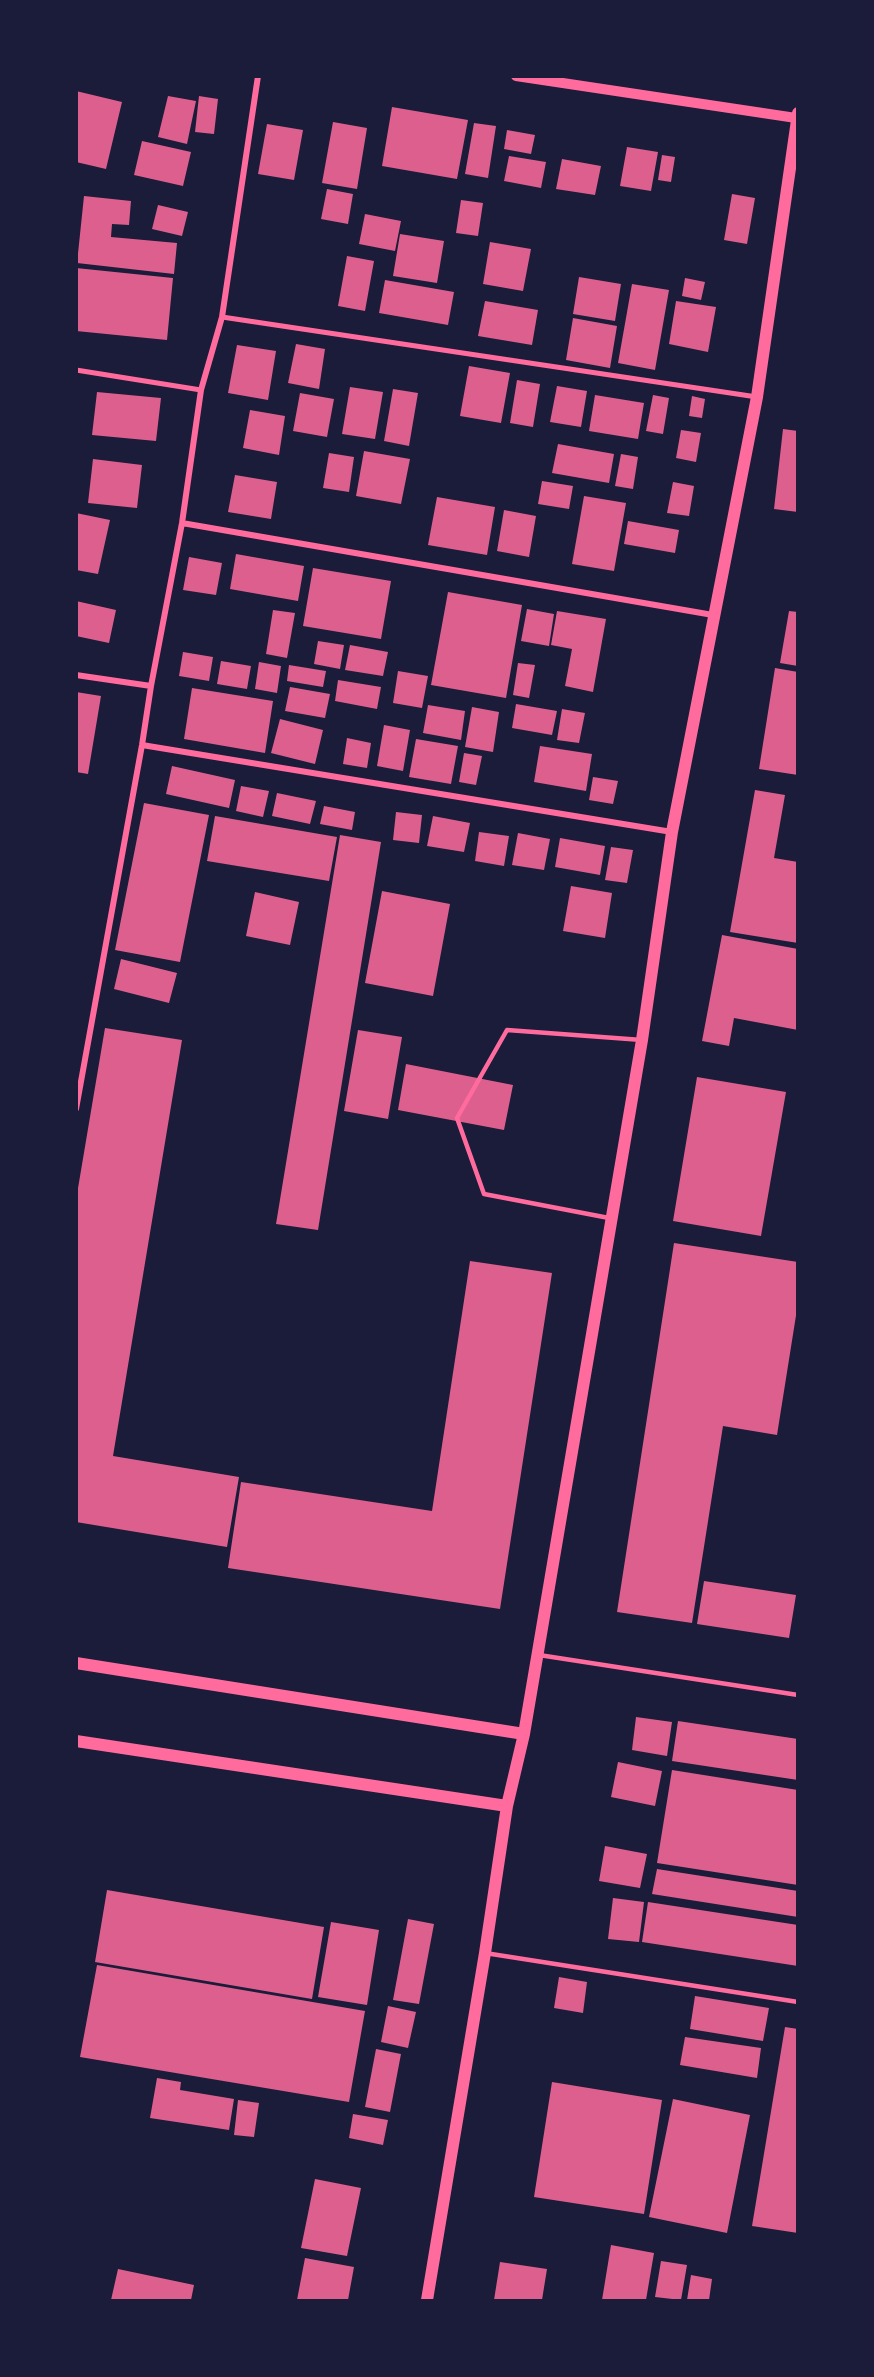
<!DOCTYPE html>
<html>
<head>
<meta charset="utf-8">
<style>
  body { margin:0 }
  #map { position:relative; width:874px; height:2377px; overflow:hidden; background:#1b1b3a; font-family:Karla,sans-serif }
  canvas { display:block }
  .frame { position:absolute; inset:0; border:78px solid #1b1b3a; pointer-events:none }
</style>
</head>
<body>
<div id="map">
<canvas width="874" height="2377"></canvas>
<div class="frame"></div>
</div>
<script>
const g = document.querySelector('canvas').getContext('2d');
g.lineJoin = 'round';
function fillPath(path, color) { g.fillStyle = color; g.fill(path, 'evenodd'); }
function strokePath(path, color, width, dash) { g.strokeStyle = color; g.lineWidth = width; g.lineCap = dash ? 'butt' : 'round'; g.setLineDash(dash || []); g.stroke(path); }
const building = new Path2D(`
  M 76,91 L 122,102 L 106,169 L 76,162 Z
  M 168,96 L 196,101 L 187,144 L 158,137 Z
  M 199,96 L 218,99 L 214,134 L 195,132 Z
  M 392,107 L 468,120 L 457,179 L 382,166 Z
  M 333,122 L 367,128 L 357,189 L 322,183 Z
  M 474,123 L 496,126 L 488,178 L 465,174 Z
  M 267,124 L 303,130 L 294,180 L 258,174 Z
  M 507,130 L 535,135 L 531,154 L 504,149 Z
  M 142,141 L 191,152 L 183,186 L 134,175 Z
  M 627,147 L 658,152 L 651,191 L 620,186 Z
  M 662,155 L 675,157 L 671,182 L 658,180 Z
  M 509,156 L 546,162 L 541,188 L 504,181 Z
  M 562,159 L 601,166 L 595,195 L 556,189 Z
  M 327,189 L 353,194 L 348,224 L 321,219 Z
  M 732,194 L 755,198 L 747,244 L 724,240 Z
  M 84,196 L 131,201 L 129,225 L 112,224 L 111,237 L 177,243 L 174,274 L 77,263 Z
  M 461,200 L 483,203 L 478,236 L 456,233 Z
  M 158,205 L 188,212 L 182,236 L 152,229 Z
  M 365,214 L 401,221 L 395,251 L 359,244 Z
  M 400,234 L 444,241 L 437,283 L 393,276 Z
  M 490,242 L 531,249 L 523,291 L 483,284 Z
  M 347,256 L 374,261 L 365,311 L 338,306 Z
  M 76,268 L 173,278 L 167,340 L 76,331 Z
  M 579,277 L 621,284 L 615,321 L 573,314 Z
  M 685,278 L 705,282 L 701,300 L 682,296 Z
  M 385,280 L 454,292 L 448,325 L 379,313 Z
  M 632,284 L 669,290 L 655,370 L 618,363 Z
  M 485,301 L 538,310 L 532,345 L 478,336 Z
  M 676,301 L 716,307 L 708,352 L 669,344 Z
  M 573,318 L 617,326 L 610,368 L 566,360 Z
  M 296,344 L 325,349 L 319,389 L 288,383 Z
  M 237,345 L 276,351 L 268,400 L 228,393 Z
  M 469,366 L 510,373 L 501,423 L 460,416 Z
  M 517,380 L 540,384 L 533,427 L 510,423 Z
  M 557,386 L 587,391 L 581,427 L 550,422 Z
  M 350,387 L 383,392 L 375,439 L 342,434 Z
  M 393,389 L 418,393 L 409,446 L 384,441 Z
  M 97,392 L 161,398 L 156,441 L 92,435 Z
  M 300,393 L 334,399 L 327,437 L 293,431 Z
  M 595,395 L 644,403 L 638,439 L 589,431 Z
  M 653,395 L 669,398 L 663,434 L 646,431 Z
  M 692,396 L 705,399 L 702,418 L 689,416 Z
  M 250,410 L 285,416 L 279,455 L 243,448 Z
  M 783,429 L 798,431 L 798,512 L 774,509 Z
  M 681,430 L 701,433 L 696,462 L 676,458 Z
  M 558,444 L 614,454 L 609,483 L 552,473 Z
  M 364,451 L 410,459 L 401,504 L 356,496 Z
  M 329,453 L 354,457 L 349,492 L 323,488 Z
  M 621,454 L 638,457 L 633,489 L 615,486 Z
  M 93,459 L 142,465 L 137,508 L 88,503 Z
  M 235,475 L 277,482 L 271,519 L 228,512 Z
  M 542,481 L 573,486 L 569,509 L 538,504 Z
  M 673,482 L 694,486 L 689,516 L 667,513 Z
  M 584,496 L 626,503 L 614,571 L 572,564 Z
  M 437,497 L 495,507 L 487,555 L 428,545 Z
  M 504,510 L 536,516 L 529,557 L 497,551 Z
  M 76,513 L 110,520 L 98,574 L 76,570 Z
  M 628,521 L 679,530 L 675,553 L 624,544 Z
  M 236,554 L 304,566 L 298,601 L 230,589 Z
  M 189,557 L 222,563 L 216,595 L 183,590 Z
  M 313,568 L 391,581 L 381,639 L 303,626 Z
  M 448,592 L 522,605 L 506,698 L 431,685 Z
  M 76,601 L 116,610 L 109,643 L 76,636 Z
  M 527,609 L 554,614 L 549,646 L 521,641 Z
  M 273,610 L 295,613 L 287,658 L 266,654 Z
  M 557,611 L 606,619 L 593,692 L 565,686 L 572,649 L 551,645 Z
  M 789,611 L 798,612 L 798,666 L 780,663 Z
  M 318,641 L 344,645 L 340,669 L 314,664 Z
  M 350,645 L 388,652 L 383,676 L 345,670 Z
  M 183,652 L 213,657 L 209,681 L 179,676 Z
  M 221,661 L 251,666 L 247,689 L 217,684 Z
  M 259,662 L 281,666 L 277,693 L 255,689 Z
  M 518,663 L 535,665 L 529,698 L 513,695 Z
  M 289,665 L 326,671 L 323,687 L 287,681 Z
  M 775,668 L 798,672 L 798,775 L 759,769 Z
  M 398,671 L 428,676 L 422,708 L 393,703 Z
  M 338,680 L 381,687 L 377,709 L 335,701 Z
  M 290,687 L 330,694 L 325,718 L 285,711 Z
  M 192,688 L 273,701 L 265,753 L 184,739 Z
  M 76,692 L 101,696 L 88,774 L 76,772 Z
  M 516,704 L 557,711 L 552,735 L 512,728 Z
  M 428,705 L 465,711 L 461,740 L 423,733 Z
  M 472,707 L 499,712 L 493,752 L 465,747 Z
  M 562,709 L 585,713 L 579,743 L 557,740 Z
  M 280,719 L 323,730 L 315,764 L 271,753 Z
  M 384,725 L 410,730 L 403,771 L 377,766 Z
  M 347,738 L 371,743 L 367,768 L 343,764 Z
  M 416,739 L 458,746 L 451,784 L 409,777 Z
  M 540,746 L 592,754 L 586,791 L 534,782 Z
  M 464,753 L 482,756 L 476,785 L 459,782 Z
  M 172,766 L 235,780 L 229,808 L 166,794 Z
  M 593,777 L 618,781 L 613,804 L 589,800 Z
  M 241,786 L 269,791 L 263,817 L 236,811 Z
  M 755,790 L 785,795 L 774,858 L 798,862 L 798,943 L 730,932 Z
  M 277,793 L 316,801 L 310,824 L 272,816 Z
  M 144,803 L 209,815 L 180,962 L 115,950 Z
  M 324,806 L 355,812 L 352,830 L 320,824 Z
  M 396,812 L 422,815 L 419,843 L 393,840 Z
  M 215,816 L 337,837 L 329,881 L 207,861 Z
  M 433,816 L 470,823 L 464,852 L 427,846 Z
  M 479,832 L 509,836 L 504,866 L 475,861 Z
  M 518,833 L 550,839 L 544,870 L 512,865 Z
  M 340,835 L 381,842 L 318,1230 L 276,1224 Z
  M 560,838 L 605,846 L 600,875 L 555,867 Z
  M 611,847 L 633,850 L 627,883 L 605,880 Z
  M 571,886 L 612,893 L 605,938 L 563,931 Z
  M 382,891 L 450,904 L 433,996 L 365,983 Z
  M 255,892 L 299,902 L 290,945 L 246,936 Z
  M 722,935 L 798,949 L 798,1030 L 734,1018 L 729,1046 L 702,1041 Z
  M 121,959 L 177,973 L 169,1003 L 114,989 Z
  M 105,1028 L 182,1040 L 113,1456 L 239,1477 L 227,1547 L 76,1522 L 76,1200 Z
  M 358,1030 L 402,1037 L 388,1119 L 344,1111 Z
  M 406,1064 L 513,1085 L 504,1130 L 398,1110 Z
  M 697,1077 L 786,1092 L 761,1236 L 673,1221 Z
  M 674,1243 L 798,1262 L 798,1303 L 777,1435 L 723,1426 L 692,1623 L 617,1612 Z
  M 470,1261 L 552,1273 L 500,1609 L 228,1568 L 241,1482 L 432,1511 Z
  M 704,1581 L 796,1595 L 789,1638 L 697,1624 Z
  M 636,1717 L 672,1722 L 667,1756 L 632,1750 Z
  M 678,1721 L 798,1739 L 798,1780 L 672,1761 Z
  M 618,1762 L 662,1771 L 655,1806 L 611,1797 Z
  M 672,1770 L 798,1790 L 798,1885 L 657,1863 Z
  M 605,1846 L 647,1854 L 640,1888 L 599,1881 Z
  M 657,1869 L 798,1891 L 798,1917 L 652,1894 Z
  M 107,1890 L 324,1927 L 312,1999 L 95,1962 Z
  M 613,1898 L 644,1902 L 639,1942 L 608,1939 Z
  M 648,1902 L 798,1925 L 798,1966 L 642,1942 Z
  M 408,1919 L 434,1924 L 419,2004 L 393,2000 Z
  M 331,1922 L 379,1930 L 367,2005 L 318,1997 Z
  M 97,1965 L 365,2011 L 349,2102 L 80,2057 Z
  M 559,1977 L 587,1982 L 583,2013 L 554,2008 Z
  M 695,1996 L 769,2008 L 763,2041 L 690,2029 Z
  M 388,2006 L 416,2012 L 408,2048 L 381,2042 Z
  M 785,2027 L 798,2029 L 798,2233 L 752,2226 Z
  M 685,2037 L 761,2048 L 757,2078 L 680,2065 Z
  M 376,2049 L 401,2054 L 390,2112 L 365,2107 Z
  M 157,2078 L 181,2082 L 180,2090 L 234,2099 L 229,2130 L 150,2118 Z
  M 552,2082 L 662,2100 L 644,2214 L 534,2197 Z
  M 673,2099 L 750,2115 L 727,2233 L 649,2217 Z
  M 238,2100 L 259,2103 L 254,2137 L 234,2135 Z
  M 353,2114 L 388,2120 L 383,2145 L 349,2138 Z
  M 315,2179 L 361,2188 L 347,2256 L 301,2248 Z
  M 611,2245 L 654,2253 L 646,2300 L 602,2300 Z
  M 305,2258 L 354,2267 L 348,2300 L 297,2300 Z
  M 661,2261 L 687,2265 L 681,2300 L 655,2297 Z
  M 500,2262 L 547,2269 L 542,2300 L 494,2300 Z
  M 118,2269 L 194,2285 L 191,2300 L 111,2300 Z
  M 691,2275 L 712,2279 L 709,2300 L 687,2300 Z`);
const service = new Path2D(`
  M 609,1218 L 484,1194 L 457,1118 L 507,1030 L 642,1040
  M 539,1655 L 798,1695
  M 485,1953 L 798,2002`);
const pedestrian = new Path2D(`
  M 222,317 L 757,397
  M 76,370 L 201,390`);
const minor = new Path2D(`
  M 182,523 L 713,615
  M 76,675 L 151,686
  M 142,745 L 672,832
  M 76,1109 L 142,745 L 151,686 L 182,523 L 201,390 L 222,317 L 258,76`);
const tertiary = new Path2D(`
  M 516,76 L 796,118`);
const secondary = new Path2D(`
  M 76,1663 L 524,1734
  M 76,1741 L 507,1806
  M 427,2300 L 485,1953 L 507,1806 L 524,1734 L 642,1040 L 672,832 L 757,397 L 798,113`);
fillPath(building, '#dd5f8e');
strokePath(service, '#ff6b9d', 4.5);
strokePath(pedestrian, '#ff6b9d', 5);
strokePath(minor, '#ff6b9d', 6);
strokePath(tertiary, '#ff6b9d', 10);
strokePath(secondary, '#ff6b9d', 12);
</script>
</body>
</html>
